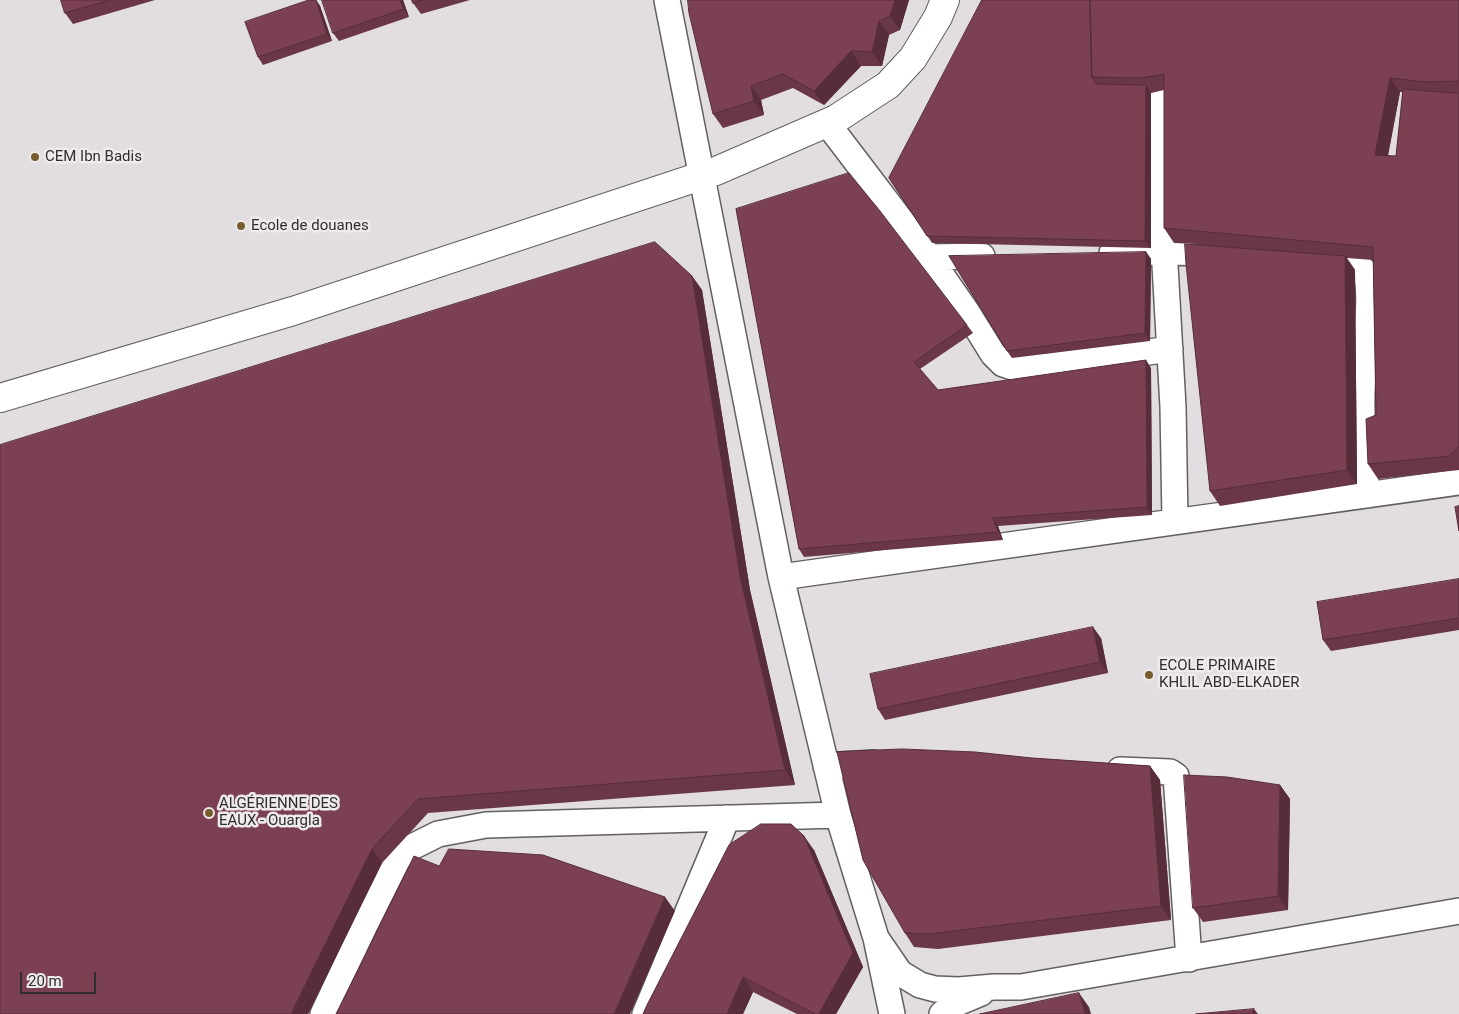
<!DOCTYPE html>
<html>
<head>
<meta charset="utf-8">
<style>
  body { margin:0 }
  #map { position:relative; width:1459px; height:1014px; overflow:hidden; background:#e2dde0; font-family:Roboto,sans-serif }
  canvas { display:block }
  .scale { position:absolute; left:20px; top:972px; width:76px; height:22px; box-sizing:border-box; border:2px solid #2f2d2e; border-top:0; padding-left:6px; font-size:15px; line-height:18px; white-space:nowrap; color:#2f2d2e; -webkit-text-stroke:4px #efeaed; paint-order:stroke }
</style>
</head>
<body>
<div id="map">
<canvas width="1459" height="1014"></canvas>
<div class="scale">20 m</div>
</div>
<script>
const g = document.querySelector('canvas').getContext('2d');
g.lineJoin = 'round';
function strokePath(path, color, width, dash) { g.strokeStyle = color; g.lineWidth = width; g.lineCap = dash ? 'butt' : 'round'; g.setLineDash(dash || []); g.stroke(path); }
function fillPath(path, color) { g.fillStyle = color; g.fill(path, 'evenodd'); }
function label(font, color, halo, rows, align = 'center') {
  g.font = font + ' Roboto,sans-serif'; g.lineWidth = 5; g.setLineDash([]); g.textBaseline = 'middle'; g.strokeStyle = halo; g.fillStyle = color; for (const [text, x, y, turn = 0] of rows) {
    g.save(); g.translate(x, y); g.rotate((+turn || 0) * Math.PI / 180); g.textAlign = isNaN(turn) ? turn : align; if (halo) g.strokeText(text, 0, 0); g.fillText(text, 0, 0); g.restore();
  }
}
const street = new Path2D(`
  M 667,0 L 781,577 L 1459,482
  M 1160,101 L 1159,159 L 1173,407 L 1175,521
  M 827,123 L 929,257 L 982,256
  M 1112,253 L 1165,252 L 1220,253
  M 929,257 L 967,312 L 993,354 L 1003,364 L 1015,368 L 1047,366 L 1170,349
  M 1317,261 C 1328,262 1357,261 1364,271 C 1370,280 1369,305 1368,316 C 1366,341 1363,366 1362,392 C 1361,426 1364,461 1367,495
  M 781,577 L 838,815 L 876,938 L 892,1014
  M 826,766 L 873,763
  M 1120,770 L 1170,772 L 1176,776 L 1189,959
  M 876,938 L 900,973 L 920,985 L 935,989 L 959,990 L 994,987 L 1021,987 L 1459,911
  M 323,1014 L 365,925 L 398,859 L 412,847 L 438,834 L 486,825 L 838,815
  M 645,1014 L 727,818
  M 942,1014 L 955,1004 L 981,993`);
const secondary = new Path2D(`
  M 0,398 L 293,311 L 716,171 L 836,119 L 888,85 L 913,58 L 938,17 L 945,0`);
const wall = new Path2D(`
  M 61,0 L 155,0 L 73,24 L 65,13 Z
  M 309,0 L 316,0 L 320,6 L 332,41 L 263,65 L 258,57 Z
  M 403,0 L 409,17 L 339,41 L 333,33 Z
  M 412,0 L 470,0 L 421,14 L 413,3 Z
  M 688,0 L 909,0 L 900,30 L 889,35 L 882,66 L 861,66 L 824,105 L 793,88 L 761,100 L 764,115 L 723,128 L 713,114 Z
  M 982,0 L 1459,0 L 1459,470 L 1378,479 L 1368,464 L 1376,415 L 1373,260 L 1347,258 L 1355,270 L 1357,484 L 1220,506 L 1210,491 L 1195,244 L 1174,243 L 1164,228 L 1164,90 L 1151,93 L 1151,248 L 932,243 L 889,178 ZM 1400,92 L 1403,92 L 1396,156 L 1388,156 Z
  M 736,209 L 967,325 L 973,333 L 920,369 L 938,390 L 1151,368 L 1152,515 L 998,526 L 1003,540 L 804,557 L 799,549 Z
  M 1146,252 L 1151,259 L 1150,341 L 1012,358 L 1007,351 Z
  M 692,276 L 702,290 L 750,590 L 795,785 L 428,813 L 382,863 L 308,1014 L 0,1014 Z
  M 1459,579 L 1459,630 L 1331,651 L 1323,640 Z
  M 1101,638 L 1108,673 L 885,720 L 878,709 Z
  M 1032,758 L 1150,766 L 1160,780 L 1171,920 L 938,949 L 914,947 L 905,933 Z
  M 1280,785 L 1290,799 L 1288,910 L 1203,922 L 1193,908 Z
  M 814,850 L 863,967 L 836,1014 L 797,1014 L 753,992 L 743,1014 L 643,1014 Z`);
const shadedWall = new Path2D(`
  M 316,0 L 320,6 L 332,41 L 327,34 Z
  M 400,0 L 403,0 L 409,17 L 404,9 Z
  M 895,0 L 909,0 L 900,30 L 890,16 Z
  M 879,21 L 889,35 L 882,66 L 872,52 Z
  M 851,51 L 861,66 L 824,105 L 814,91 Z
  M 1390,78 L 1400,92 L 1385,170 L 1375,155 Z
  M 1146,85 L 1151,93 L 1151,248 L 1145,241 Z
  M 751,86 L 761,100 L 764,115 L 754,101 Z
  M 1146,252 L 1151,259 L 1150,341 L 1145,333 Z
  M 1345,256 L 1355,270 L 1357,484 L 1347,470 Z
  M 692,276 L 702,290 L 750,590 L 795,785 L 785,770 L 740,576 Z
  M 1146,360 L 1151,368 L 1152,515 L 1147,507 Z
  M 993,518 L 998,526 L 1003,540 L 998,532 Z
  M 1093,627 L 1101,638 L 1108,673 L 1100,662 Z
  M 1150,766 L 1160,780 L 1171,920 L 1161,906 Z
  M 1280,785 L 1290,799 L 1288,910 L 1278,896 Z
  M 804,836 L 814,850 L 863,967 L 836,1014 L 819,1014 Z
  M 372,849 L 382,863 L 308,1014 L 291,1014 Z
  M 665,897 L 675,911 L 630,1014 L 614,1014 Z
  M 743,977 L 753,992 L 743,1014 L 727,1014 Z
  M 1079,993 L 1089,1007 L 1091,1014 L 1085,1014 Z
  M 1254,1009 L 1258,1014 L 1252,1014 Z`);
const building = new Path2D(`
  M 61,0 L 110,0 L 65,13 Z
  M 309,0 L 316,0 L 327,34 L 258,57 L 245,22 Z
  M 322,0 L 400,0 L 404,9 L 333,33 Z
  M 412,0 L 423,0 L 413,3 Z
  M 688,0 L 895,0 L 890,16 L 879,21 L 872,52 L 851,51 L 814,91 L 783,74 L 751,86 L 754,101 L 713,114 L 689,13 Z
  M 982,0 L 1090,0 L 1092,77 L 1096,84 L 1146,85 L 1145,241 L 927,236 L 889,178 Z
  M 1090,0 L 1459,0 L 1459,81 L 1426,82 L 1390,78 L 1375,155 L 1396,156 L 1403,89 L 1453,93 L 1459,93 L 1459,446 L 1449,456 L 1368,464 L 1366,419 L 1376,415 L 1373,247 L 1164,228 L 1164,74 L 1141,78 L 1092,77 Z
  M 849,173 L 880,211 L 967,325 L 914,362 L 938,390 L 1146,360 L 1147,507 L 993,518 L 998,532 L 799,549 L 736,209 Z
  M 655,242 L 692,276 L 740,576 L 785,770 L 418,799 L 372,849 L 291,1014 L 0,1014 L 0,445 Z
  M 1185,244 L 1345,256 L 1347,470 L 1210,491 L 1186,264 Z
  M 1146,252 L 1145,333 L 1007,351 L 949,256 Z
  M 1459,506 L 1459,531 L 1455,507 Z
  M 1459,579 L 1459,618 L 1323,640 L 1317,602 Z
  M 1093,627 L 1100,662 L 878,709 L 870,674 Z
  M 902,749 L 975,752 L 1032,758 L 1150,766 L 1161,906 L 928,934 L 905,933 L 863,860 L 837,752 Z
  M 1184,775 L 1227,777 L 1280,785 L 1278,896 L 1193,908 Z
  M 761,824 L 791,824 L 804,836 L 853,953 L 819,1014 L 815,1014 L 743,977 L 727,1014 L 643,1014 L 647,1005 L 729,845 Z
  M 449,849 L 543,855 L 665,897 L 614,1014 L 336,1014 L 414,856 L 439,866 Z
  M 1079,993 L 1085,1014 L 980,1014 Z
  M 1254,1009 L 1252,1014 L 1196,1014 Z`);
const markers = [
  [35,157,5,"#785d2f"],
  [241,226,5,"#785d2f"],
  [1149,675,5,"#785d2f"],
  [209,813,5,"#785d2f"]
];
const poiNames = [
  ["CEM Ibn Badis",45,157],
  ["Ecole de douanes",251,226],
  ["ECOLE PRIMAIRE",1159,666],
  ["KHLIL ABD-ELKADER",1159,683],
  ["ALGÉRIENNE DES",219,804],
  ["EAUX - Ouargla",219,821]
];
strokePath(street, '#635f62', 28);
strokePath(secondary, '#635f62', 30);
strokePath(street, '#fff', 25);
strokePath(secondary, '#fff', 28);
fillPath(wall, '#6a3747');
fillPath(shadedWall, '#562d39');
fillPath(building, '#7b4052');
strokePath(building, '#562d39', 1);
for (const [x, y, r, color] of markers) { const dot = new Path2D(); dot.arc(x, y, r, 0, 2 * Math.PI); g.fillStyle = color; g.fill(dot); strokePath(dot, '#efeaed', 2); }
label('15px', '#2f2d2e', '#efeaed', poiNames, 'left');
</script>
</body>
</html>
